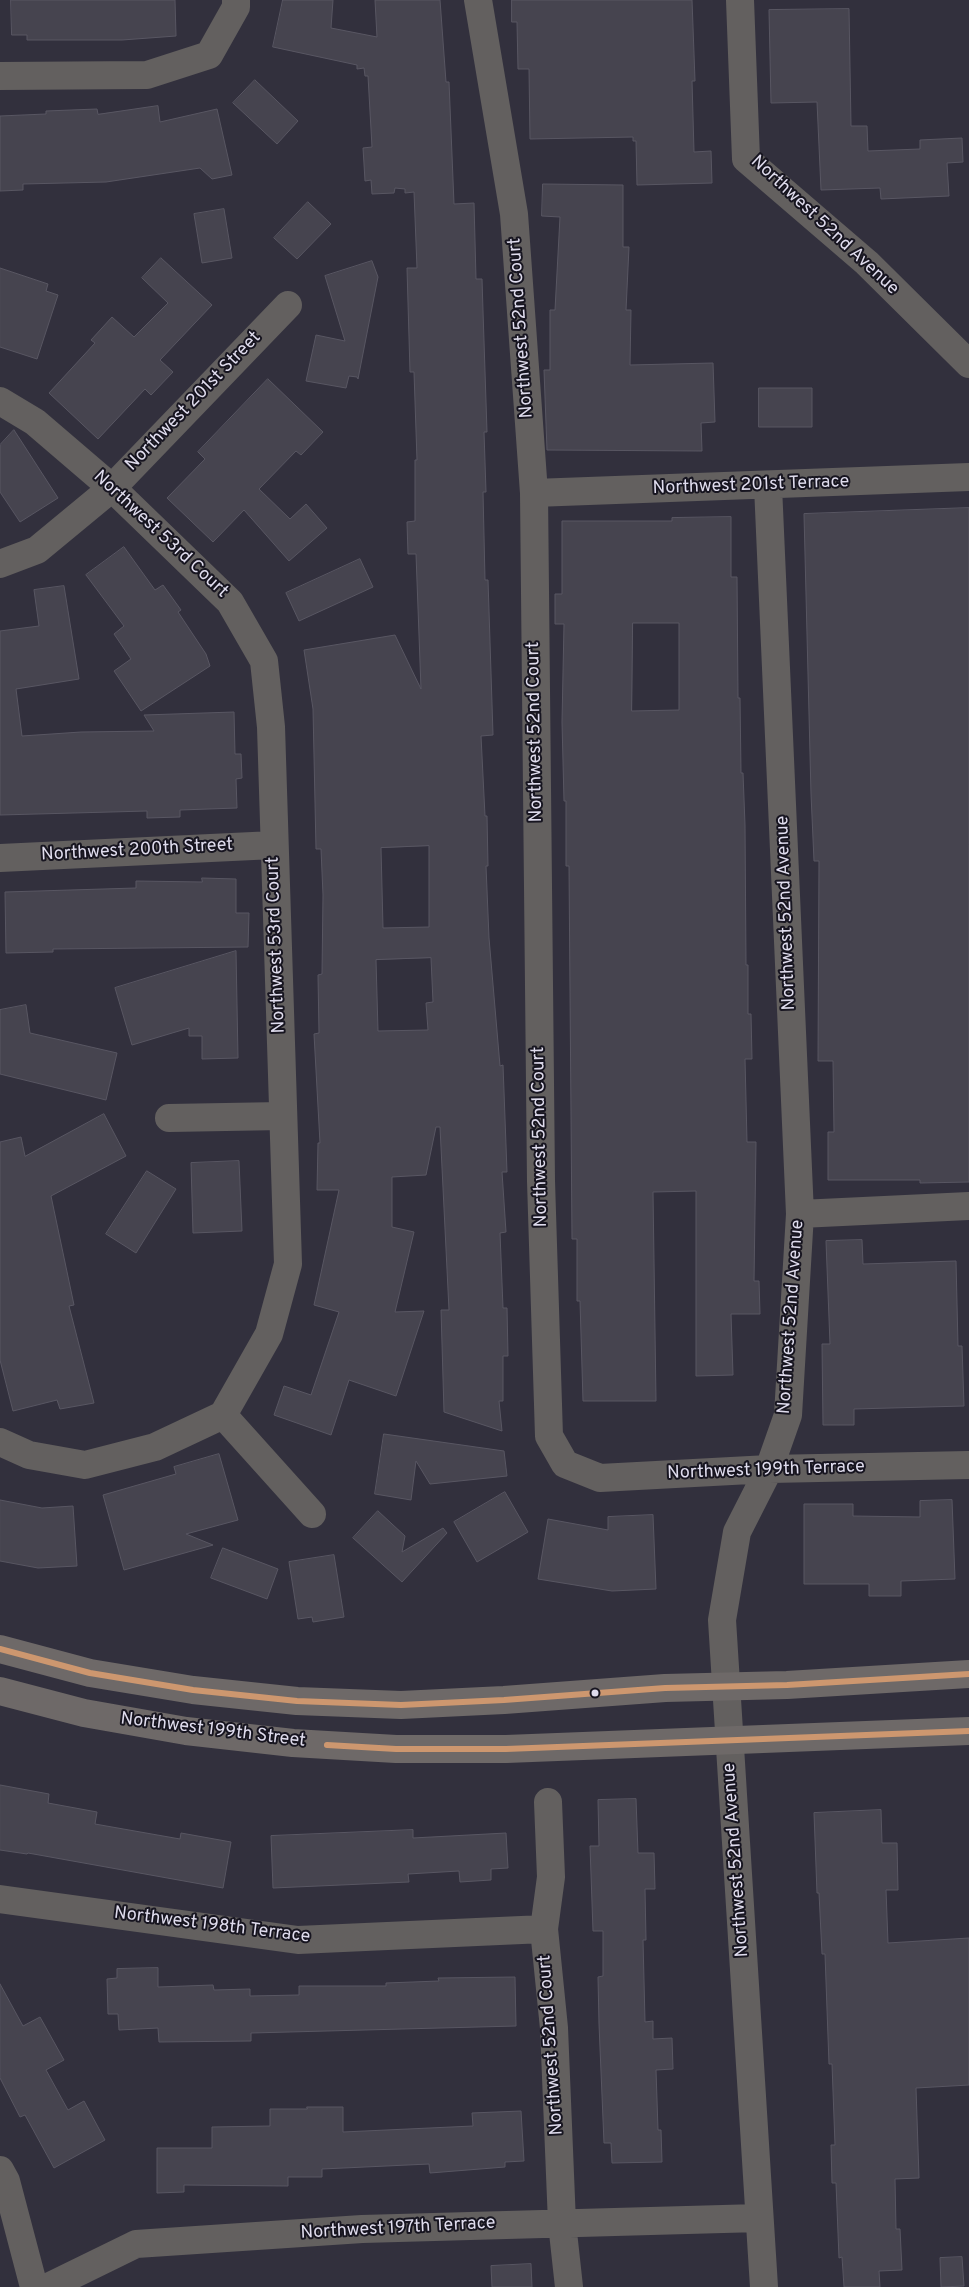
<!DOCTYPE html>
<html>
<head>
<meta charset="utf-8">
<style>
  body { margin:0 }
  canvas { display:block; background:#32303d }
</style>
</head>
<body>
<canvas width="969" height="2287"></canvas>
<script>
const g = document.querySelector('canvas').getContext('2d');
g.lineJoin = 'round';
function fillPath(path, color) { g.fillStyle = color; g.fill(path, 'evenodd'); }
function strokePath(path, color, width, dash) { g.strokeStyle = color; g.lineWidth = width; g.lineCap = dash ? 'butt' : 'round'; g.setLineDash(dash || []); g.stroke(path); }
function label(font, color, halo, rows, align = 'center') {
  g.font = font + ' Overpass,sans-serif'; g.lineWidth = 4; g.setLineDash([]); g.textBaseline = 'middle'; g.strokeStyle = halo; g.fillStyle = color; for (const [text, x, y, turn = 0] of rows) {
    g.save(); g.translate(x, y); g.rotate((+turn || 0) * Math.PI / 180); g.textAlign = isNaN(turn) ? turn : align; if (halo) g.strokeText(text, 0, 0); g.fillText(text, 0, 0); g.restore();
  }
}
const building = new Path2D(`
  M 11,0 L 175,0 L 176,36 L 122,40 L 27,40 L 27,35 L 12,35 Z
  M 283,0 L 333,0 L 331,28 L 377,37 L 375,0 L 440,0 L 446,82 L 449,82 L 454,204 L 474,203 L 476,279 L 482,279 L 483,311 L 487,432 L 484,432 L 486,492 L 483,492 L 485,580 L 488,580 L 493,735 L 481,736 L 485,816 L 487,816 L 488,866 L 486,866 L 489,938 L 500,1066 L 503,1065 L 507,1172 L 502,1172 L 506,1232 L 500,1233 L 503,1308 L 507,1308 L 508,1356 L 503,1356 L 503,1401 L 499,1401 L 502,1431 L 444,1412 L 441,1310 L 449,1310 L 440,1127 L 436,1127 L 426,1175 L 392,1177 L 392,1227 L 414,1232 L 395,1312 L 424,1311 L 396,1396 L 349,1380 L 331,1435 L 274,1415 L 284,1386 L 311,1395 L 339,1312 L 314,1305 L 339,1190 L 317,1190 L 318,1143 L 320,1143 L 314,1034 L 319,1033 L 318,975 L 322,974 L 323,895 L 321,849 L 316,849 L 313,709 L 304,650 L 395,635 L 421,689 L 416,554 L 408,554 L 407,522 L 415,521 L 415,460 L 417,460 L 414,372 L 410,372 L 407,268 L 417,268 L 414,192 L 405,193 L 405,189 L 395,188 L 394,193 L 372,194 L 371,180 L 365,181 L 364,164 L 363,148 L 372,147 L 368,76 L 365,76 L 364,68 L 357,69 L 357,65 L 273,47 ZM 429,846 L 429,927 L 383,928 L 381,848 ZM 431,958 L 433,1002 L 426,1003 L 428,1030 L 378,1031 L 376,960 Z
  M 512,0 L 692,0 L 695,81 L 692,81 L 694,152 L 711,151 L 712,183 L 637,185 L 636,141 L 633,141 L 633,137 L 530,139 L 529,69 L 518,69 L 517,22 L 512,22 Z
  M 849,9 L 851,126 L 867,126 L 868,151 L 920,149 L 920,140 L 962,138 L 963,162 L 947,163 L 949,196 L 881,199 L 880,188 L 821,190 L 817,102 L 771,103 L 769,10 Z
  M 255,80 L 298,121 L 277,144 L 233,103 Z
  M 158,106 L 160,122 L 217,109 L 232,175 L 212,179 L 200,168 L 106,182 L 23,184 L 23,190 L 0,191 L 0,116 L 46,114 L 46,111 L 97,109 L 98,114 Z
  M 543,184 L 623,185 L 623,247 L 629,247 L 626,310 L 631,310 L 630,365 L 713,363 L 715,422 L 701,423 L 702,451 L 547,450 L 544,370 L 550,370 L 550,310 L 555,310 L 560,217 L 542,216 Z
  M 308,202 L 331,224 L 297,259 L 274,238 Z
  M 224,209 L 232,258 L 202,263 L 194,214 Z
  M 161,258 L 212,305 L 160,360 L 173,372 L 151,395 L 145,389 L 98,439 L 49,393 L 95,343 L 91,340 L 112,317 L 134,337 L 168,303 L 142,278 Z
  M 372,261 L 378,277 L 358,379 L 357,377 L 349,376 L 346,388 L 306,381 L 316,335 L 345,341 L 325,276 Z
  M 0,268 L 48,284 L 46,291 L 58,295 L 37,359 L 0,347 Z
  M 268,379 L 323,432 L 301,455 L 296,451 L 259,489 L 290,519 L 306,504 L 327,528 L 289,561 L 244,510 L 213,542 L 167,498 L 205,459 L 198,452 Z
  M 759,388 L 812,388 L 812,427 L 759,427 Z
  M 14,430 L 58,498 L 20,522 L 0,492 L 0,445 Z
  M 969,508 L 969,1182 L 920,1183 L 920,1180 L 828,1180 L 828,1132 L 834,1132 L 833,1061 L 818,1061 L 819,861 L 814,861 L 811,794 L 804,514 Z
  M 731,517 L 731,577 L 737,577 L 738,698 L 740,698 L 741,773 L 743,773 L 745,825 L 746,965 L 748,965 L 748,1014 L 751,1014 L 752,1059 L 745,1059 L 747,1142 L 756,1142 L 754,1281 L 759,1281 L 760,1314 L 731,1314 L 733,1375 L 696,1376 L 696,1191 L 653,1192 L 656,1401 L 583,1401 L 580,1301 L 577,1301 L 577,1239 L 572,1239 L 569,866 L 566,866 L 566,801 L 564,801 L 562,722 L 564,624 L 555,624 L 555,594 L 562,594 L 562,521 L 672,521 L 672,518 ZM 633,623 L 679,623 L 679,710 L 632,711 Z
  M 124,547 L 155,590 L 163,585 L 181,610 L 178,612 L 206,654 L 210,666 L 141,711 L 114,671 L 131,659 L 114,634 L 124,626 L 86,575 Z
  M 360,559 L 373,587 L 299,621 L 286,593 Z
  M 64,586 L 79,679 L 16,689 L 22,736 L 81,732 L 154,731 L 144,715 L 234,712 L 235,754 L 241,754 L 242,778 L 236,779 L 237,808 L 180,810 L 180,817 L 147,818 L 147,811 L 0,815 L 0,631 L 39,626 L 34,590 Z
  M 202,878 L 236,879 L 236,913 L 249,913 L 248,947 L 53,949 L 53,952 L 6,953 L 5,892 L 136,888 L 136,881 L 202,882 Z
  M 236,951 L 238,1058 L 202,1059 L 202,1036 L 189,1036 L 189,1028 L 132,1045 L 115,988 Z
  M 26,1005 L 30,1033 L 117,1053 L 106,1100 L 0,1074 L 0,1010 Z
  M 104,1114 L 126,1156 L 51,1196 L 74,1305 L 69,1306 L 94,1403 L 60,1409 L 57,1400 L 13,1411 L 0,1360 L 0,1142 L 21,1137 L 25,1156 Z
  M 239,1161 L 242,1231 L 193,1233 L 191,1163 Z
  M 147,1171 L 176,1189 L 136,1253 L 106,1234 Z
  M 862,1240 L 863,1264 L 956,1261 L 958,1346 L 962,1346 L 964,1406 L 854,1409 L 854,1425 L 823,1425 L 822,1344 L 830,1344 L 826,1241 Z
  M 384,1434 L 504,1451 L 507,1476 L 430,1484 L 416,1461 L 411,1500 L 375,1494 Z
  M 219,1454 L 238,1520 L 186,1534 L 213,1545 L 124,1570 L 103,1495 L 176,1474 L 174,1467 Z
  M 505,1492 L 528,1532 L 477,1562 L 454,1522 Z
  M 0,1500 L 42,1508 L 73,1506 L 77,1566 L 38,1568 L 0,1561 Z
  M 952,1500 L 955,1579 L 901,1581 L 901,1596 L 869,1596 L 869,1584 L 804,1584 L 804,1504 L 853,1504 L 853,1516 L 920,1517 L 920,1501 Z
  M 378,1511 L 405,1536 L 402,1552 L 443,1528 L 447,1533 L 402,1582 L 353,1538 Z
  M 653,1515 L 656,1589 L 612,1591 L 538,1579 L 548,1519 L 608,1530 L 608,1517 Z
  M 223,1548 L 278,1569 L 267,1599 L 211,1578 Z
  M 334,1555 L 344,1617 L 313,1622 L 312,1617 L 298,1619 L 289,1562 Z
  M 0,1785 L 49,1794 L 48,1803 L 97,1812 L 95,1824 L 180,1839 L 181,1833 L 231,1842 L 223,1888 L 28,1853 L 27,1854 L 0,1850 Z
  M 636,1799 L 638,1853 L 654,1853 L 655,1889 L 645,1889 L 646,1940 L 643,1940 L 645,2022 L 653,2021 L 653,2039 L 672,2038 L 673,2069 L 656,2070 L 658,2130 L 661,2130 L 662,2162 L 612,2163 L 611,2143 L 604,2143 L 599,2024 L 598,1977 L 603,1976 L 603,1931 L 593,1931 L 590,1846 L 599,1846 L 598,1800 Z
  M 881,1810 L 882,1843 L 897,1843 L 898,1890 L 886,1890 L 888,1943 L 969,1938 L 969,2085 L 916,2088 L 919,2178 L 895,2179 L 896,2229 L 900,2229 L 902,2270 L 879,2271 L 880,2287 L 844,2287 L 842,2257 L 839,2258 L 836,2183 L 832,2183 L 831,2145 L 835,2145 L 832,2064 L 829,2064 L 825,1954 L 822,1954 L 819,1893 L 817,1893 L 814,1813 Z
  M 413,1830 L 413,1838 L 506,1833 L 508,1868 L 491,1869 L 491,1880 L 460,1882 L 459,1871 L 408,1874 L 409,1882 L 273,1888 L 271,1836 Z
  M 158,1968 L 158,1987 L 213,1985 L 214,1990 L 250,1989 L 250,1996 L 299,1995 L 299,1986 L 386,1986 L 386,1983 L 439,1981 L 438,1978 L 515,1977 L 516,2026 L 251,2033 L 251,2041 L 159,2042 L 158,2028 L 119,2030 L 118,2014 L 108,2014 L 107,1979 L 117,1978 L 117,1969 Z
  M 0,1984 L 23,2026 L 40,2017 L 64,2060 L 46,2070 L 68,2110 L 84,2101 L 105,2140 L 54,2168 L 25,2115 L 20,2117 L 0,2078 Z
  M 307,2107 L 343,2107 L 343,2132 L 473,2126 L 472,2113 L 521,2111 L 524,2161 L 505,2162 L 505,2167 L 430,2173 L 429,2164 L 322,2169 L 322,2177 L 288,2177 L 288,2186 L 184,2185 L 184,2192 L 157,2193 L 157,2148 L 212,2148 L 212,2127 L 270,2126 L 270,2109 L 307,2109 Z
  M 962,2257 L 964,2286 L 941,2287 L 940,2258 Z
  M 531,2264 L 532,2287 L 492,2287 L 491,2266 Z`);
const minor = new Path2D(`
  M 478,0 L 514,214 L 534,493 L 541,1181 L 549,1436 L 565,1464 L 600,1478 L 769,1469 L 969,1465
  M 740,0 L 746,159 L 867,263 L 969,364
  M 0,76 L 147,75 L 209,55 L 236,7 L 236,0
  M 0,401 L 35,422 L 112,488 L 230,602 L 264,661 L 271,727 L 288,1264 L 269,1334 L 223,1415
  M 534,493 L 969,477
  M 0,564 L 37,550 L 112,488 L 288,305
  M 0,858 L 274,845
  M 169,1118 L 282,1116
  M 800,1214 L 969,1206
  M 223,1415 L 312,1514
  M 0,1442 L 29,1455 L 85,1465 L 155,1447 L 223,1415
  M 548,1802 L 551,1877 L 544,1929 L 554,2028 L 562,2223 L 569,2287
  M 0,1899 L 298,1940 L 544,1929
  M 0,2170 L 6,2181 L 34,2287
  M 48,2287 L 136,2244 L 362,2229 L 759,2218
  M 764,2287 L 722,1620 L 737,1532 L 769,1469 L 788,1415 L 800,1214 L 768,486`);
const major = new Path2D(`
  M 0,1649 L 90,1673 L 193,1690 L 297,1701 L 401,1705 L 504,1700 L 665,1688 L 787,1685 L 969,1674
  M 0,1691 L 84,1713 L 186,1731 L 293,1743 L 396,1749 L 506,1749 L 969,1731`);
const bus1 = new Path2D(`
  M 0,1649 L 90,1673 L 193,1690 L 297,1701 L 401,1705 L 504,1700 L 665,1688 L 787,1685 L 969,1674
  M 327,1745 L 396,1749 L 506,1749 L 969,1731`);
const markers = [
  [595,1693,4.5,"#dfdced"]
];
const streetNames = [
  ["Northwest 52nd Avenue",824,226,43],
  ["Northwest 52nd Court",522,328,-94],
  ["Northwest 201st Street",194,402,-46],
  ["Northwest 201st Terrace",751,486,-2],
  ["Northwest 53rd Court",160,535,43],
  ["Northwest 52nd Court",536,732,-91],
  ["Northwest 200th Street",137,851,-3],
  ["Northwest 52nd Avenue",787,913,-92],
  ["Northwest 53rd Court",277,945,-92],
  ["Northwest 52nd Court",541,1137,-91],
  ["Northwest 52nd Avenue",792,1317,-86],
  ["Northwest 199th Terrace",766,1471,-2],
  ["Northwest 199th Street",213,1731,7],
  ["Northwest 52nd Avenue",737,1860,-94],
  ["Northwest 198th Terrace",212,1926,7],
  ["Northwest 52nd Court",552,2045,-94],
  ["Northwest 197th Terrace",398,2229,-3]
];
fillPath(building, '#46444f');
strokePath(building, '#585662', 1);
strokePath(minor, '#63605f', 28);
strokePath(major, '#6e6968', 28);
strokePath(bus1, '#cd976f', 6);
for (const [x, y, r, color] of markers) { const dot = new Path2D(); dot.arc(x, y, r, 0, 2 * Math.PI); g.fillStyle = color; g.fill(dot); strokePath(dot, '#171520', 2); }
label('18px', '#dfdced', '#171520', streetNames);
</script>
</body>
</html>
